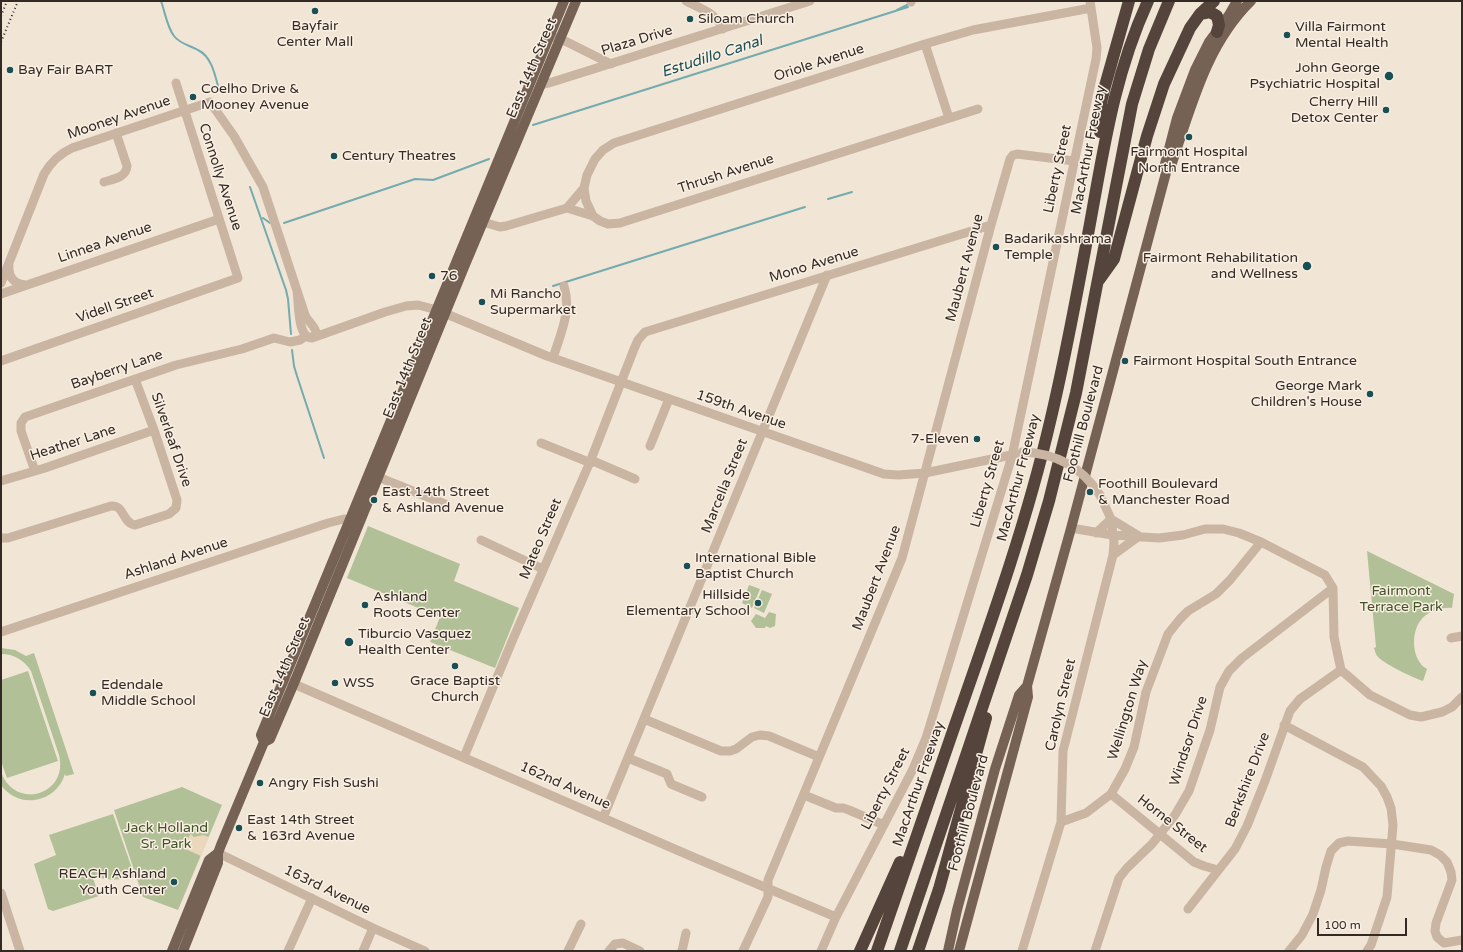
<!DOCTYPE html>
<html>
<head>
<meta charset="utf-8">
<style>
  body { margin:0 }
  #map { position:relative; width:1463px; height:952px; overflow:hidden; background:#f1e5d6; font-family:"Varela Round",sans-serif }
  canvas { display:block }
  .frame { position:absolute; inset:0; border:2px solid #332a25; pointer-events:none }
  .scale { position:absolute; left:1317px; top:918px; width:90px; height:18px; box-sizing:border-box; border:2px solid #332a25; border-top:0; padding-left:5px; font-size:12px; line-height:14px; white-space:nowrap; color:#332a25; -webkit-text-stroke:3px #f9efe2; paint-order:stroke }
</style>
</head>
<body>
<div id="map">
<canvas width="1463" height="952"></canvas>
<div class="frame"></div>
<div class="scale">100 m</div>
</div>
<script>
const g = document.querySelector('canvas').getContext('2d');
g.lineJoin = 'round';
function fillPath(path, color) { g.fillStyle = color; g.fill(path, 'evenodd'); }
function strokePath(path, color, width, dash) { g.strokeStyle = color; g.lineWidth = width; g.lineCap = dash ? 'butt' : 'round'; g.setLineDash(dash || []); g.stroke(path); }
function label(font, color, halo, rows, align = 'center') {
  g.font = font + ' "Varela Round",sans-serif'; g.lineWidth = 3; g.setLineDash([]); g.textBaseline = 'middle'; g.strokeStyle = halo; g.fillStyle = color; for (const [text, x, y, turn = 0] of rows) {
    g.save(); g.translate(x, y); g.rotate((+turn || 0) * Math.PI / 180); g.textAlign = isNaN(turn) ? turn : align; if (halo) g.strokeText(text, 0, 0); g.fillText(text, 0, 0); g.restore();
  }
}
const green = new Path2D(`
  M 368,526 L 460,564 L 454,581 L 519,608 L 495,668 L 430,642 L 440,617 L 347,578 Z
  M 1367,551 L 1454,594 L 1452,608 C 1442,607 1428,611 1421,620 C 1410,633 1412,661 1427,669 L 1423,681 C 1412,677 1386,665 1378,657 C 1376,655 1375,651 1374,648 L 1376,647 Z
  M 749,585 L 760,589 L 752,608 L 742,603 Z
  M 762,590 L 772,594 L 764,613 L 754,608 Z
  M 769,612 L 776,614 L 775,626 L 770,628 L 766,626 L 765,628 L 756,628 L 751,621 L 756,614 L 765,618 Z
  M 1,648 L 15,650 L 26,656 L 34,653 L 74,774 L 66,776 L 65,774 C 56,803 19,810 1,785 L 1,772 C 15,811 69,795 59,755 L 31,671 C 24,660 14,654 1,654 Z
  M 28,671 L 58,761 L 7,778 L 1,761 L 1,680 Z
  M 182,787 L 222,805 L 178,910 L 143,897 L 114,810 Z
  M 113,814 L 135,877 C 121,880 106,881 92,875 L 99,896 L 53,911 L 48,909 L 34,864 L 56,855 L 49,835 Z`);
const plaza = new Path2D(`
  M 191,834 L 194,837 L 203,835 L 209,837 L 201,856 L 183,848 L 187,839 Z`);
const stream = new Path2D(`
  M 161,1 C 165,12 167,27 174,36 C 180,44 189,45 198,50 C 212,57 215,75 219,90
  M 897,10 L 907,5
  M 533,125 L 908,7
  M 250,187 L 286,290 L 288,299 L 291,334
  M 828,199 L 852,192
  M 263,218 L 270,223
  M 284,223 L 409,181 L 415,179 L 433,180 L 489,159
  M 553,286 L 805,207
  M 292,350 L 294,366 L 297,376 L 324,458`);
const minor = new Path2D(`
  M 686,1 C 701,9 715,12 723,29
  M 911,1 L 911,2
  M 549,35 L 567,42 L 611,64
  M 925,44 L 949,118
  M 541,85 L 549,83 L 810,1
  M 104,182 C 113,179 126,178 127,166 L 116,133
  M 584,188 L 586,201 L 593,216
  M 567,208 L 584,188 L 587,175 L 595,159 L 603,150 L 614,143 L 925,44 L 973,30 L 1091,8
  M 483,222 L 500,227 L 506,226 L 567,208 L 593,216 L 600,221 L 608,224 L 620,223 L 978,109
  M 9,266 C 8,277 14,284 26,285
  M 1,283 L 44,174 C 51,162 59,154 72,148 L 210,102 L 234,136 L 263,187 L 305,315 C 308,322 316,327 316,333 L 312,338
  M 297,291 C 299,303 297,338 312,338 L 385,312 L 406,306 L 418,305 L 437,310 L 547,356 L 884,474 L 898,475 L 925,473 L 1016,454
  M 1,294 L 219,219
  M 553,358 C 560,335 572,311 564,286
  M 1,361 L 238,278 L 176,83
  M 541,443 L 591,463 L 593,461 L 635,479
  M 650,446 L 669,399
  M 35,471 L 21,431 L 21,423 L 25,417 L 176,365 L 242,349 L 274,338 L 290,342 L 300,340 L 306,336
  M 378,477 L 445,504
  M 1,481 L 45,468 L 154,430
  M 1071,528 L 1112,535 L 1159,538 L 1183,535 L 1205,529 L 1223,529 L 1239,533 L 1261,542 L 1325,575 L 1333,588 L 1334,637 L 1341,670 L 1370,695 L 1410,715 L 1421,717 L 1442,712 L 1452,707 L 1462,697
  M 1096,533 L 1111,519 L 1139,536 L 1113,555
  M 1,538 L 8,538 L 111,506 C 125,505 122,523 135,525 L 169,514 L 176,508 L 177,500 L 154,430 L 135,379
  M 481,540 L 543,569
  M 1,632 L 328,523 L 344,519 L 356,521
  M 1451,638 L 1462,636
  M 287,681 L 693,857 L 836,917
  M 644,719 L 721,751 L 730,751 L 736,749 L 752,737 L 760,735 L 769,736 L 819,757
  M 1284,725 L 1363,767 L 1381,786 L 1387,797 L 1391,808 L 1393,825 L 1387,897 L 1371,945 L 1367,951
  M 464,757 L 513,639 L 590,462 L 634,349 L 638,340 L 645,332 L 991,225
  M 628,758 L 667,774 L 671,784 L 702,797
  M 1111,794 L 1194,862 L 1204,866 L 1218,870
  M 804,795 L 836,808 L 843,808 L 849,810 L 884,825
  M 603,818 L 827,275
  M 1061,822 L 1086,813 L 1111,794 L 1125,769 L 1134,747 L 1146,692 L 1168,634 L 1180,619 L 1188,611 L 1216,594 L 1230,580 L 1261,542
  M 218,853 L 373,928 L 425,951
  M 1,893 L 20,951
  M 1188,909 L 1235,849 L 1247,826 L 1265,781 L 1290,711 L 1300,699 L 1341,670
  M 288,951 L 312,898
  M 363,951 L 373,928
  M 568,951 L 581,924
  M 609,951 L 615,944 L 623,943 L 640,951
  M 682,951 L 686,933
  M 743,951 L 768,897 L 768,880 L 902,558 L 991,225 L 1010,159 L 1013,155 L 1017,154 L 1074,161
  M 821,951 L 836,917 L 913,769 L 926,738 L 1012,456 L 1096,59 L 1097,48 L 1090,1
  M 1022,951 L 1061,822 L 1063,751 L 1113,555 L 1114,542 L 1111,519 L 1100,495
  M 1095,951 L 1119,878 L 1127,868 L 1152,844 L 1160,834 L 1175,815 L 1189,791 L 1210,730 L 1220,687 L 1229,671 L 1242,658 L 1333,588
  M 1289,951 L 1302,935 L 1313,914 L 1321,890 L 1326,867 L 1331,851 L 1339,843 L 1348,841 L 1392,844 L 1431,850 L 1440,855 L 1447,862 L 1451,872 L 1452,880 L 1436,923 L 1435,931 L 1437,937 L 1444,943 L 1462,940`);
const major = new Path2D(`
  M 1167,169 L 1165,164 L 1177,118 L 1195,70 L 1209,42 L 1229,15 L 1237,1
  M 264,742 L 261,735 L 564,1
  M 172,951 L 209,860 L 218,853
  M 183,951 L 218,863 L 218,853 L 221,845 L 264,742 L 270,739 L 294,683 L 464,267 L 576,1
  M 948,951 L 957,910 L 995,769 L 1019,695 L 1027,686
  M 959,951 L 1028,697 L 1027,686 L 1070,532 L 1167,169 L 1171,166 C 1191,108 1206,45 1251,1`);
const highway = new Path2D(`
  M 1200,14 L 1210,12 L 1217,16 L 1219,25 L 1217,32
  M 1100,132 L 1101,103 L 1105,86 L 1129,1
  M 1099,280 L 1114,259 L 1147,136 L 1164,84 L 1190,28 L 1200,14 L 1214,1
  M 860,951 L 900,862
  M 877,951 C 903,876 929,801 955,725 C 990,625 1026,525 1050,422 C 1067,351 1080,279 1093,207 C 1106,134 1117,69 1148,1
  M 900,951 L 1027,575 L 1049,501 L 1076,393 L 1132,104 L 1149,49 L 1169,1
  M 918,951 L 939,889 L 986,718`);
const rail = new Path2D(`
  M 1,16 L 7,1
  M 1,42 L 18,1`);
const minorBridge = new Path2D(`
  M 1022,452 C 1055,453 1082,467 1100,495`);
const markers = [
  [315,11,4,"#195056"],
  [690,19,4,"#195056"],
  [1287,35,4,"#195056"],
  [10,70,4,"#195056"],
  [1389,76,5,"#195056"],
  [193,97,4,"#195056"],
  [1386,110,4,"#195056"],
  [1189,137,4,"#195056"],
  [334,156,4,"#195056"],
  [996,247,4,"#195056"],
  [1307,266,5,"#195056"],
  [432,276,4,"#195056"],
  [482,302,4,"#195056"],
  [1125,361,4,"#195056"],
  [1370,394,4,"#195056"],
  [977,439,4,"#195056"],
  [1090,492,4,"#195056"],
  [374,500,4,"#195056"],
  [687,566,4,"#195056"],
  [758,603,4,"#195056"],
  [365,605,4,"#195056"],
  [349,642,5,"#195056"],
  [455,666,4,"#195056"],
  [335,683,4,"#195056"],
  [93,693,4,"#195056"],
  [260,783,4,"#195056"],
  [239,828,4,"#195056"],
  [174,882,4,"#195056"]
];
const poiNames = [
  ["Siloam Church",698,19],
  ["Bayfair",315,26,"center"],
  ["Center Mall",315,42,"center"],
  ["Villa Fairmont",1295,27],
  ["Mental Health",1295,43],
  ["John George",1380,68,"right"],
  ["Psychiatric Hospital",1380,84,"right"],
  ["Bay Fair BART",18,70],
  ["Coelho Drive &",201,89],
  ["Mooney Avenue",201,105],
  ["Cherry Hill",1378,102,"right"],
  ["Detox Center",1378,118,"right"],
  ["Fairmont Hospital",1189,152,"center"],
  ["North Entrance",1189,168,"center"],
  ["Century Theatres",342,156],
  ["Badarikashrama",1004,239],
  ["Temple",1004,255],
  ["Fairmont Rehabilitation",1298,258,"right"],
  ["and Wellness",1298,274,"right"],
  ["76",440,276],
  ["Mi Rancho",490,294],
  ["Supermarket",490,310],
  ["Fairmont Hospital South Entrance",1133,361],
  ["George Mark",1362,386,"right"],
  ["Children's House",1362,402,"right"],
  ["7-Eleven",969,439,"right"],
  ["Foothill Boulevard",1098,484],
  ["& Manchester Road",1098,500],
  ["East 14th Street",382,492],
  ["& Ashland Avenue",382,508],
  ["International Bible",695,558],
  ["Baptist Church",695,574],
  ["Hillside",750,595,"right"],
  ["Elementary School",750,611,"right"],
  ["Ashland",373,597],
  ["Roots Center",373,613],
  ["Tiburcio Vasquez",358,634],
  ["Health Center",358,650],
  ["Grace Baptist",455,681,"center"],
  ["Church",455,697,"center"],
  ["WSS",343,683],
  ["Edendale",101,685],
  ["Middle School",101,701],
  ["Angry Fish Sushi",268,783],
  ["East 14th Street",247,820],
  ["& 163rd Avenue",247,836],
  ["REACH Ashland",166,874,"right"],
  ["Youth Center",166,890,"right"]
];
const streetNames = [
  ["Plaza Drive",637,41,-17],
  ["Oriole Avenue",819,63,-18],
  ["East 14th Street",532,68,-67],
  ["Mooney Avenue",119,118,-19],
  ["MacArthur Freeway",1089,150,-79],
  ["Liberty Street",1058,169,-78],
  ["Thrush Avenue",726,174,-18],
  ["Connolly Avenue",220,177,72],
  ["Linnea Avenue",105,243,-19],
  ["Mono Avenue",814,265,-17],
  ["Maubert Avenue",965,268,-75],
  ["Videll Street",115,306,-19],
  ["East 14th Street",408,368,-68],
  ["Bayberry Lane",117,370,-19],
  ["159th Avenue",741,410,19],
  ["Foothill Boulevard",1084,424,-75],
  ["Silverleaf Drive",171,440,71],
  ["Heather Lane",73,443,-18],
  ["MacArthur Freeway",1019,478,-75],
  ["Liberty Street",988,484,-74],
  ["Marcella Street",725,486,-68],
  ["Mateo Street",541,539,-67],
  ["Ashland Avenue",176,559,-18],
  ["Maubert Avenue",877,578,-69],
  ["East 14th Street",285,667,-67],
  ["Carolyn Street",1061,705,-77],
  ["Wellington Way",1128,710,-73],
  ["Windsor Drive",1189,741,-72],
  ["Berkshire Drive",1248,780,-69],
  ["MacArthur Freeway",919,784,-71],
  ["162nd Avenue",565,786,24],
  ["Liberty Street",886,789,-63],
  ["Foothill Boulevard",969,813,-75],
  ["Horne Street",1172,824,38],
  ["163rd Avenue",327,890,26]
];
const parkNames = [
  ["Fairmont",1401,591],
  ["Terrace Park",1401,607],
  ["Jack Holland",166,828],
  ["Sr. Park",166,844]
];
const waterNames = [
  ["Estudillo Canal",712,57,-18]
];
fillPath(green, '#b1c096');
fillPath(plaza, '#ead7bc');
strokePath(stream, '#74abaf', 2);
strokePath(minor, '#c9b5a2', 9);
strokePath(major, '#766155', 10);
strokePath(highway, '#55443b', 12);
strokePath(rail, '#332a25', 2, [1, 3]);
strokePath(minorBridge, '#c9b5a2', 9);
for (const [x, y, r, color] of markers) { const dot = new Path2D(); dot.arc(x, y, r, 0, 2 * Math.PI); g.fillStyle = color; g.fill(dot); strokePath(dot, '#f9efe2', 1.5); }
label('14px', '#332a25', '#f9efe2', poiNames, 'left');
label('14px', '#332a25', '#f9efe2', streetNames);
label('14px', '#425228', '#f9efe2', parkNames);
label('italic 15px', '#195056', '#f9efe2', waterNames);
</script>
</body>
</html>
